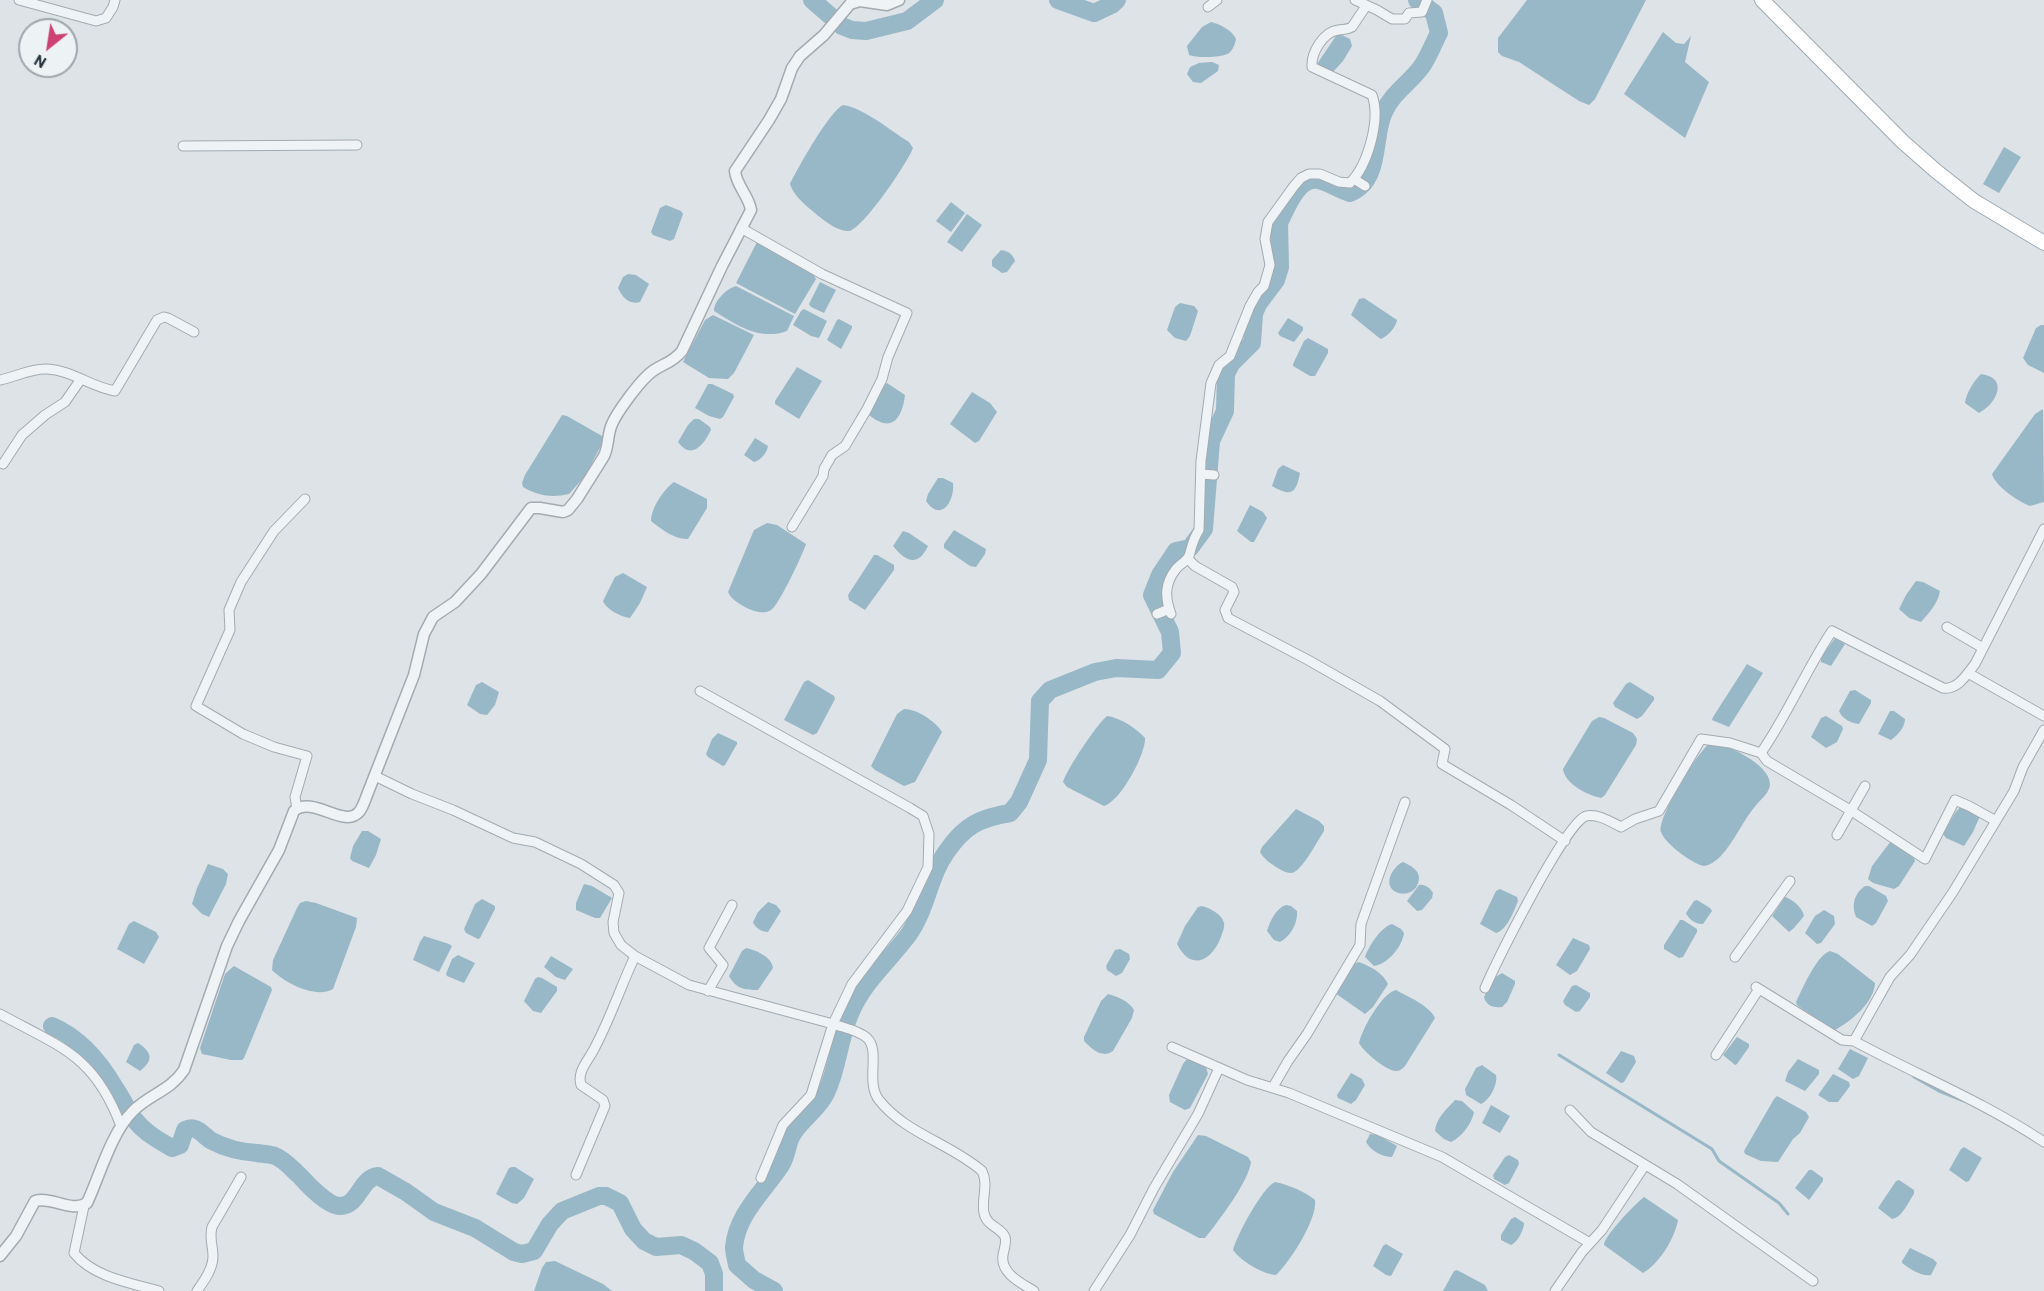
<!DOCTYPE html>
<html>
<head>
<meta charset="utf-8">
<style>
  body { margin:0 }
  #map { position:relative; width:2044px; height:1291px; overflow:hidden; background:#dde3e7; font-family:Barlow,sans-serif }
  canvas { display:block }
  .north { position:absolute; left:18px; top:18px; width:60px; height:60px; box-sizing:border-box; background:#edf2f5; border:2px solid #9ea6ab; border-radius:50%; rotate:210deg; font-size:16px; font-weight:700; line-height:24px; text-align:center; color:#27333d }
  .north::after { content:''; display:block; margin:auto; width:21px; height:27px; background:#cc4272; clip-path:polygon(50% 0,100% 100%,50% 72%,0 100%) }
</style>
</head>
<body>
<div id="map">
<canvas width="2044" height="1291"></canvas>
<div class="north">N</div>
</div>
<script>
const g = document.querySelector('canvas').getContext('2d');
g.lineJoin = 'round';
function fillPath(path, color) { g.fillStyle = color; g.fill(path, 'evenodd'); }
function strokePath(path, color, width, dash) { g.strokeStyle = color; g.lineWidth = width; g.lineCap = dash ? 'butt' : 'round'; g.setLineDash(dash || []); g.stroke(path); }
const water = new Path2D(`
  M 1527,0 L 1646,0 L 1595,99 L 1589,105 L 1579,101 L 1519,62 L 1502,56 L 1498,52 L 1498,38 Z
  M 1211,22 C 1220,24 1232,30 1236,39 C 1235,44 1233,50 1229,53 C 1223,58 1196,58 1189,55 L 1187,46 L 1202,27 Z
  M 1663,32 L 1676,43 L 1684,44 L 1691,36 L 1685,62 L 1709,82 L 1685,138 L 1624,94 Z
  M 1338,33 L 1350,39 L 1352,46 L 1343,61 L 1332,73 L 1318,67 L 1317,64 Z
  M 1212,62 L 1219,65 L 1218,71 L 1201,83 L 1193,82 L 1187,74 L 1190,67 L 1199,63 Z
  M 843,105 C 864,108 891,131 909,142 L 913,148 C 908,162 863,229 849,231 C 838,232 825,221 817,215 C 807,206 794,197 790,184 C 798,168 829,112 843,105 Z
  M 2004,147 L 2021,157 L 1999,193 L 1983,184 Z
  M 951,202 L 965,213 L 951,232 L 936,221 Z
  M 666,205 L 681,211 L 683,214 L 674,239 L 670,241 L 653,235 L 651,232 L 660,208 Z
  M 967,214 L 982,225 L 962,252 L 947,242 Z
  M 757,242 L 812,272 L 816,279 L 795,314 L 736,283 Z
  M 1001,250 C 1008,251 1013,254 1015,261 L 1007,272 L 1002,273 L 992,266 L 992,260 Z
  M 628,274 L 636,275 L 649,284 L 640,302 C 629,305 622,297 618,288 L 623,277 Z
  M 820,282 L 836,290 L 824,313 L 811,307 L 809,304 Z
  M 736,286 L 794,316 L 787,331 C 759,341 737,325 714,311 C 714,301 726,289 736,286 Z
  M 1364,298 L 1397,320 C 1396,327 1388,336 1381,339 L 1378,337 L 1351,315 L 1359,299 Z
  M 1180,303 L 1194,306 L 1198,311 L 1190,336 L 1186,341 L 1175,338 L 1167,330 L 1175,307 Z
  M 804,309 L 827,321 L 819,338 L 811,336 L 793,325 L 801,311 Z
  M 713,315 L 754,335 L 734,373 L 728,379 L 709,378 L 683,362 L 705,320 Z
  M 1288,318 L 1303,327 L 1303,330 L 1294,342 L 1280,336 L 1278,333 Z
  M 839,319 L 852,326 L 852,328 L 841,349 L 827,340 L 837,320 Z
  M 2041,325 L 2044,325 L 2044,373 L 2028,365 L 2023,358 L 2036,328 Z
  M 1308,338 L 1328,349 L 1328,353 L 1315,376 L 1310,376 L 1293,366 L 1293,364 L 1304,341 Z
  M 797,367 L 822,381 L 799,419 L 775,404 L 775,401 Z
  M 1981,374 C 2010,378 1996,404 1979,413 L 1965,403 C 1966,393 1974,381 1981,374 Z
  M 887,383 L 905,395 C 902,420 891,433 869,415 L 882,387 Z
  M 708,384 L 712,384 L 733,394 L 734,397 L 723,417 L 720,419 L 709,416 L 695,408 Z
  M 972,392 L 990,403 L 997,412 L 979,441 L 975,443 L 950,424 Z
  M 2043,409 L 2044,502 L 2030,506 C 2019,502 1995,486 1992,474 L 2035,414 Z
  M 562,415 L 567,416 L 602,436 L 603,442 L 585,476 L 569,494 C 553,498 538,496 523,487 L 522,483 L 525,475 Z
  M 694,419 L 699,419 L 710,427 L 711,430 C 704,444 692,461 678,442 L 688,425 Z
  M 755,438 L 768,446 C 767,453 760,461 754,462 L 744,455 Z
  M 1283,465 L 1300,473 C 1296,494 1291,497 1272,486 L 1278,469 Z
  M 938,478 L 943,478 L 953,483 C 955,501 941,523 926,501 L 928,494 Z
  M 674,482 L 707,499 L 707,508 L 688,539 C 675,540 661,529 651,521 C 651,508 664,489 674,482 Z
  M 1250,505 L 1263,512 L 1267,518 L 1254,542 L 1251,542 L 1237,531 Z
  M 767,523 L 777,525 L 806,544 C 803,554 778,607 771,610 C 764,615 752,611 745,607 C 738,603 731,599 728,592 L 754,530 Z
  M 954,530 L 986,549 L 985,554 L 976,567 L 970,566 L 944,548 L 944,544 Z
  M 903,531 L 909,533 L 928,546 C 918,567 906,562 893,546 Z
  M 874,555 L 877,555 L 894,565 L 894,570 L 865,610 L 849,600 L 848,595 Z
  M 623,573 L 647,587 L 640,603 L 630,618 C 621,617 606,609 603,601 L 615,577 Z
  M 1916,581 L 1923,582 L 1940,591 C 1938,603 1929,613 1921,622 L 1909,618 L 1899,609 L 1906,595 Z
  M 1835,638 L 1845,644 L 1831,666 L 1821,662 L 1821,657 Z
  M 1747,664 L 1763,673 L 1729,727 L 1712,720 L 1713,717 Z
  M 808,680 L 834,696 L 835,699 L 817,733 L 813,735 L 784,720 L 804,682 Z
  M 482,682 L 499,692 L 495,705 L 487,715 L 480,714 L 467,705 L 476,685 Z
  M 1630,682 L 1654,697 L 1654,700 L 1642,716 L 1637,719 L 1615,707 L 1613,703 L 1626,684 Z
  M 1855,690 L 1871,700 L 1871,703 L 1859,724 C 1851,723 1842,719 1839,711 L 1850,691 Z
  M 904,709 C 917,709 935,721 942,732 L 915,782 L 904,786 L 875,770 L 871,766 L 897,714 Z
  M 1890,711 L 1894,711 L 1905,719 C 1905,727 1898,735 1891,740 L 1878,734 Z
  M 1107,716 C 1121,718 1136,728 1145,738 C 1146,754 1120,802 1104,806 L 1067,787 L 1063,782 C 1067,769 1097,724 1107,716 Z
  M 1826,716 L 1842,726 L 1843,729 L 1837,742 L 1826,748 L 1811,737 L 1821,718 Z
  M 1599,717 L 1604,718 L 1633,733 L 1637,739 L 1636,745 L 1605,795 L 1601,798 C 1587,795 1565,784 1563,769 L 1592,721 Z
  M 718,733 L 737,742 L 737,744 L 725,765 L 723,766 L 708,757 L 706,754 L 712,739 Z
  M 1710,743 C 1727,743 1772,766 1770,785 C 1769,793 1762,798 1757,804 C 1743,820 1735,841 1720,857 C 1715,861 1711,865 1704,866 C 1693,864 1665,844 1661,832 C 1657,818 1698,751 1710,743 Z
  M 1961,806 L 1980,816 L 1973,832 L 1964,846 L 1946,838 L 1943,834 L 1955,813 Z
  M 1296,809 L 1319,821 L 1324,826 L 1324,831 C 1318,840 1302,871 1292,873 C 1287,873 1282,871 1278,868 C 1271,864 1264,859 1260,852 L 1262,847 Z
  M 362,831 L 368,831 L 381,839 L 376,855 L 369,868 L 352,861 L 350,858 L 353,846 Z
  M 1891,841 L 1912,853 L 1915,861 L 1899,886 L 1894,889 L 1873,883 L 1868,879 L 1872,866 Z
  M 1403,862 C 1410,865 1419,870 1419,878 C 1418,903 1377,896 1393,871 C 1396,867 1398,864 1403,862 Z
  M 208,864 L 223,869 L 228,874 L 226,884 L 209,917 L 202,914 L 192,904 L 197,888 Z
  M 584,884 L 592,886 L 612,898 L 600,918 L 595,918 L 576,910 L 576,903 Z
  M 1419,885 C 1425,884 1430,888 1433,893 L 1432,898 L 1422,910 L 1417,911 L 1407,901 Z
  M 1865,886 L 1869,886 L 1886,896 L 1888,901 L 1876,923 L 1872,926 L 1856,917 C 1851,906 1854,893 1865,886 Z
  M 1500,889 L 1517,897 L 1518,901 C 1514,911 1507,930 1496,933 L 1480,924 L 1496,891 Z
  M 1785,897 C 1792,899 1803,908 1804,916 L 1794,928 L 1789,932 L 1772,916 Z
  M 482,899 L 495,906 L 495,909 L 480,938 L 478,939 L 466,933 L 464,929 L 475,904 Z
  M 1697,900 L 1710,908 L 1712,911 L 1703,924 C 1697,925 1688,919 1686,913 L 1694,901 Z
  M 306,901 L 316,903 L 357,918 L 356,927 L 333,989 C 315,999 285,983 272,970 L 273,960 L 297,908 L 300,903 Z
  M 768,902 L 776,905 L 781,911 L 768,932 C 762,932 755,928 753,922 L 758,912 Z
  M 1286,905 L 1291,906 L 1297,911 C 1298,923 1291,936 1280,942 L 1274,940 L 1267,931 C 1270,921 1276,908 1286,905 Z
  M 1202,906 C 1210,908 1222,914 1224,923 C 1225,928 1222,933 1221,937 C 1212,961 1191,972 1177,944 L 1185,926 L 1198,907 Z
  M 1824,910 L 1834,916 L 1835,924 L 1821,943 L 1817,944 L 1805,933 L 1815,916 Z
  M 1680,920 L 1683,920 L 1697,929 L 1697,932 L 1683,957 L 1679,958 L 1664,949 L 1664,945 Z
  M 134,921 L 156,932 L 159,937 L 144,964 L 117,949 L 129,924 Z
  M 1392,924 L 1401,929 L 1404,933 C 1402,947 1388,964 1374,966 L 1365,957 C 1369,946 1381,927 1392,924 Z
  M 424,936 L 449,944 L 452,946 L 439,972 L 413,960 L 420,942 Z
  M 1573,938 L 1589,945 L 1590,949 L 1577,971 L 1570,975 L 1556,965 Z
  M 746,948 C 756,950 772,957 773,968 L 758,990 C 745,990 736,989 729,976 L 742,951 Z
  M 1120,949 L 1129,954 L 1130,959 L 1122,973 L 1116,976 L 1107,970 L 1106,966 L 1115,950 Z
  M 1830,951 L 1838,954 L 1875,983 C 1874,1003 1851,1021 1835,1030 L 1813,1017 L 1797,1005 L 1796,1002 C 1803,988 1816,956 1830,951 Z
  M 458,955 L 475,963 L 464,983 L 447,976 L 446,974 L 452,959 Z
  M 551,956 L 573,969 L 565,980 L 556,977 L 544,967 Z
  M 1358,962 C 1369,965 1383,973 1388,984 L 1373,1007 L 1365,1014 L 1335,993 L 1352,965 Z
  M 234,966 L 271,987 L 272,990 L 244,1058 L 242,1060 L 231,1060 L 202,1054 L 200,1048 L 225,974 Z
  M 1502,973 L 1515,981 L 1515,984 L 1507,1002 L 1502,1007 C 1494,1008 1486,1006 1484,997 L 1494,978 Z
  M 538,977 L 542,978 L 557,987 L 557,991 L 541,1013 L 533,1011 L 524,1001 L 535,979 Z
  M 1576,985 L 1590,993 L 1590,997 L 1580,1011 L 1576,1012 L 1565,1005 L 1563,1001 L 1572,986 Z
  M 1396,990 C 1408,997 1429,1005 1435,1018 L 1405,1066 C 1403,1068 1400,1071 1397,1071 C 1387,1072 1363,1051 1359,1043 C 1362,1029 1382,993 1396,990 Z
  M 1108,994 C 1118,997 1129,1001 1134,1010 L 1132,1018 L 1113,1051 C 1102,1059 1092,1049 1084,1041 L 1084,1037 L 1101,1001 Z
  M 1737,1037 L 1749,1044 L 1749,1047 L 1737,1064 L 1735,1065 L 1723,1055 Z
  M 138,1043 C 152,1052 154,1060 140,1071 L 126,1062 L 134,1045 Z
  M 1850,1049 L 1868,1058 L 1859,1076 L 1853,1079 L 1838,1069 Z
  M 1621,1051 L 1634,1056 L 1636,1062 L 1624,1082 L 1621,1083 L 1606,1073 Z
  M 1191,1059 L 1206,1067 L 1208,1074 L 1190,1108 L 1185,1110 L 1170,1102 L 1169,1095 L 1183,1064 L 1186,1060 Z
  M 1798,1059 L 1819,1070 L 1819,1074 L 1805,1091 L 1785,1081 L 1788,1072 Z
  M 1482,1065 L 1496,1075 C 1498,1084 1490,1100 1481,1104 L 1466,1095 L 1465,1089 L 1476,1068 Z
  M 1351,1073 L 1362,1079 L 1365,1085 L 1356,1100 L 1351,1104 L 1338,1098 L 1337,1095 Z
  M 1833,1074 L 1849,1082 L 1850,1086 L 1838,1102 L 1829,1102 L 1818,1095 Z
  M 1777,1096 L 1806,1112 L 1809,1117 L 1800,1133 L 1793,1139 L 1778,1162 L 1761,1161 L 1745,1154 L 1744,1151 L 1774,1099 Z
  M 1455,1100 L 1462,1101 L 1474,1112 C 1472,1123 1462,1137 1451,1142 L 1444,1139 L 1435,1131 C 1436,1118 1447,1109 1455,1100 Z
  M 1491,1105 L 1510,1116 L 1500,1133 L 1482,1123 Z
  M 1370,1134 L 1378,1135 L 1397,1146 L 1392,1157 C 1383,1157 1371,1151 1366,1142 Z
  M 1198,1135 L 1206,1136 L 1248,1157 L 1251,1162 C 1249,1181 1218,1222 1205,1238 L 1199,1238 L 1154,1214 L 1153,1210 L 1173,1172 Z
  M 1964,1147 L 1982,1158 L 1969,1181 L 1966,1182 L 1949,1170 L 1961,1149 Z
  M 1509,1155 L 1518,1160 L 1519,1164 L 1509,1183 L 1505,1185 L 1494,1179 L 1493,1175 L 1505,1157 Z
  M 512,1167 L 515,1167 L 534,1179 L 524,1198 L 517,1204 L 512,1203 L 496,1194 L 509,1168 Z
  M 1809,1170 L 1812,1170 L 1823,1178 L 1823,1181 L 1809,1200 L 1795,1188 Z
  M 1899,1180 L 1914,1190 L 1914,1194 C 1908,1202 1903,1217 1892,1219 L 1878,1208 L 1896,1181 Z
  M 1275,1182 C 1289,1185 1304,1191 1315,1200 C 1318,1218 1290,1262 1276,1275 C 1262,1274 1241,1261 1233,1250 C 1237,1235 1262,1188 1275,1182 Z
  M 1644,1197 L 1678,1220 C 1675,1238 1659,1264 1643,1273 L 1604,1245 C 1604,1236 1636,1203 1644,1197 Z
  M 1515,1217 L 1524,1223 C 1524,1230 1517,1243 1511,1245 L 1501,1240 L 1501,1235 L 1511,1219 Z
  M 1386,1244 L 1403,1254 L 1391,1276 L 1386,1275 L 1373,1266 L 1383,1246 Z
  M 1910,1248 L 1933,1259 L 1937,1263 L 1931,1275 C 1922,1277 1910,1269 1902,1263 L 1902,1261 Z
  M 555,1261 L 603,1284 L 612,1291 L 534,1291 L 542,1268 L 546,1262 Z
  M 1457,1270 L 1485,1285 L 1488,1291 L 1443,1291 L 1454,1271 Z`);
const stream = new Path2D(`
  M 1559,1055 L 1712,1149 L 1719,1161 L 1779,1203 L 1788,1214
  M 1914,1077 L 1939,1091 L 1964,1101`);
const river = new Path2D(`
  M 812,0 L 842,26 L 852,30 L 866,31 L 907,21 L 935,0
  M 1058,0 L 1094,13 L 1113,4 L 1117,0
  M 52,1026 C 80,1038 100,1062 115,1088 C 122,1098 127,1110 135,1120 C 144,1132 158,1140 172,1148 L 180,1145 L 185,1130 C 197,1124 203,1136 212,1141 C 225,1148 242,1152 257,1153 C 263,1154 269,1154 275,1156 C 285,1160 292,1169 300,1176 C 308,1185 328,1206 340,1206 C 359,1206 360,1178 378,1176 L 406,1192 L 434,1212 L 475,1228 L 514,1252 L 522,1254 L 534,1251 L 550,1224 L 562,1211 L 599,1196 L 606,1196 L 620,1203 L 633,1229 L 644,1241 L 656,1247 L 681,1245 L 694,1251 L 710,1263 L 714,1274 L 714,1291
  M 774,1291 L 754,1280 L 737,1265 C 736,1259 734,1253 734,1247 C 737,1214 764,1191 781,1165 C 787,1156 787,1144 792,1135 C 801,1119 818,1110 826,1093 C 838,1068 839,1039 850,1014 C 863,982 889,961 909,934 C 927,908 929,876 947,851 C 965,825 980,818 1010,813 L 1019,802 L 1038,760 L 1040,701 L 1050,690 L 1095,672 L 1116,668 L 1158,670 L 1172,653 L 1170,632 L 1152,595 L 1160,575 L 1176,551 L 1190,548 L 1204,529 L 1211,441 L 1225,411 L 1226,374 L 1231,364 L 1252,343 L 1254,314 L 1258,304 L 1276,280 L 1280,267 L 1279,223 C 1286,209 1298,176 1318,180 C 1329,182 1339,190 1350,193 C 1382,180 1372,136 1384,112 C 1392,93 1411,82 1422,66 C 1429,56 1433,44 1439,33 L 1434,13 L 1417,0`);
const minor = new Path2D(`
  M 19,0 L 96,21 L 106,18 L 113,7 L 115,0
  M 1355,0 L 1377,10 L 1392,19 L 1405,19 L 1409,13 L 1422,12 L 1427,0
  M 1208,7 L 1217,0
  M 183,146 L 357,145
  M 1354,179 L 1365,186
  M 741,228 L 822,274 L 907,313 L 888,357 L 882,379 L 867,409 L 845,446 L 832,455 L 824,469 L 823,476 L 792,527
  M 0,380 C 15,377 32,368 47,369 C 71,370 91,387 115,391 L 157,320 L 164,317 L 168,318 L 194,332
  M 3,464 L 22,435 L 45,415 L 65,402 L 81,379
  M 1201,474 L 1214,475
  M 1188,559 L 1195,566 L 1232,587 L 1234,592 L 1225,610 L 1228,618 L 1308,660 L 1380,701 L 1445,749 L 1442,764 L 1511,805 L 1565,841
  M 1157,614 L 1169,609
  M 1171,614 C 1165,598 1164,584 1176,569 C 1179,565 1187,561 1189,556 C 1192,546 1193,539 1199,530 L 1201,461 L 1211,383 L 1219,365 L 1230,356 L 1250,306 L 1258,292 L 1264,286 L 1270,265 L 1265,239 L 1268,222 L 1294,186 L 1301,178 L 1309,174 L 1320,174 L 1339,182 L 1350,183 C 1368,165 1381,119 1372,95 L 1312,67 C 1311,53 1323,32 1338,30 C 1344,29 1347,30 1352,27 L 1366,6
  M 1947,627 L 1983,648
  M 1968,673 L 2044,716
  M 700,691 L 910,808 L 923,816 L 929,834 L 928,867 L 907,911 L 852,984 L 833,1024 L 811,1095 L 783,1125 L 761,1178
  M 1761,753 L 1767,761 L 1850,810 L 1925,859 L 1955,800 L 1969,806 L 1996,821
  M 375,776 L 412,794 L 453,810 L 513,838 L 535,842 L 581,864 L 614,885 L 619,893 L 613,922 L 614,933 L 621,945 L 635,956 L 689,985 L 833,1024 C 844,1028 858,1030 867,1038 C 881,1051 865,1082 879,1100 C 905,1133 951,1144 982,1171 C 989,1185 981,1199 984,1213 C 987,1227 1001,1227 1005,1237 C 1007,1242 1004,1249 1003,1255 C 1000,1273 1021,1283 1034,1291
  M 297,809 L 295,797 L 307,756 L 274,747 L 243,734 L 196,706 L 230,630 L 229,610 L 241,582 L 274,531 L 305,499
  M 1837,835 L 1865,786
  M 1735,957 L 1790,881
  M 1756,987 L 1842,1040 L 1854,1041 C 1917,1075 1984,1102 2044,1142
  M 1485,988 C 1497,961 1565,823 1586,816 C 1597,813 1611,822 1621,827 L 1635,819 L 1659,811 L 1701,739 L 1730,743 L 1761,753 C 1788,714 1806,670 1832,631 L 1943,688 C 1958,690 1967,674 1975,664 L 2044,529
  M 708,991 L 723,965 L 709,948 L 732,905
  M 0,1014 C 62,1048 94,1055 121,1126
  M 1854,1041 L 1890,977 L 1910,955 L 1953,892 L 2014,791 L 2023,767 L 2044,730
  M 1172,1047 L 1247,1080 L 1289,1093 L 1442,1157 L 1590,1243
  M 1716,1055 L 1759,989
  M 1273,1087 L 1288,1061 L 1307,1034 L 1360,945 L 1361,924 L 1405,802
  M 1570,1110 L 1591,1132 L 1677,1184 L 1813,1281
  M 576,1175 L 605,1106 L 603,1100 L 581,1085 C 577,1072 587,1062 593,1051 C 610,1020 620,988 635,956
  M 84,1206 L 74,1253 C 93,1277 131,1283 159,1291
  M 197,1291 C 204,1281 213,1269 213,1256 C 213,1246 209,1238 212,1227 L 241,1177
  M 1094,1291 L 1130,1235 L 1154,1188 L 1198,1114 L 1219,1068
  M 1555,1291 L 1582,1252 L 1602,1230 L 1645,1165`);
const tertiary = new Path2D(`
  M 0,1256 L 16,1236 L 35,1201 C 52,1196 71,1213 87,1203 C 100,1175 111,1133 133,1111 C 150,1094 170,1091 184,1070 L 227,946 L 239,921 L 279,850 L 294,811 C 313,795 344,829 359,812 C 363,807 365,800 367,795 L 414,675 L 424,634 L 433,617 L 455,602 L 481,574 L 531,508 L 540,508 L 563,512 L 568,510 L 577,499 L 604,456 C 609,446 607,435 612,424 C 617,412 638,384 648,375 C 659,364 671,365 682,351 L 722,266 L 751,210 C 749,196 736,185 735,171 L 769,120 L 781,99 L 792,68 L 800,56 L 824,35 L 850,4 L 860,1 L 887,5 L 899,0`);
const primary = new Path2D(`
  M 1762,0 L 1903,142 L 1936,171 L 1974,201 L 2044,243`);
fillPath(water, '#98b8c7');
strokePath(stream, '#98b8c7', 3);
strokePath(river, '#98b8c7', 18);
strokePath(minor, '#a3abb1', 11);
strokePath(tertiary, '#a3abb1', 13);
strokePath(primary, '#9daab2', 16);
strokePath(minor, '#f0f3f5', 9);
strokePath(tertiary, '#f0f3f5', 10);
strokePath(primary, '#fff', 14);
</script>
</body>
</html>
